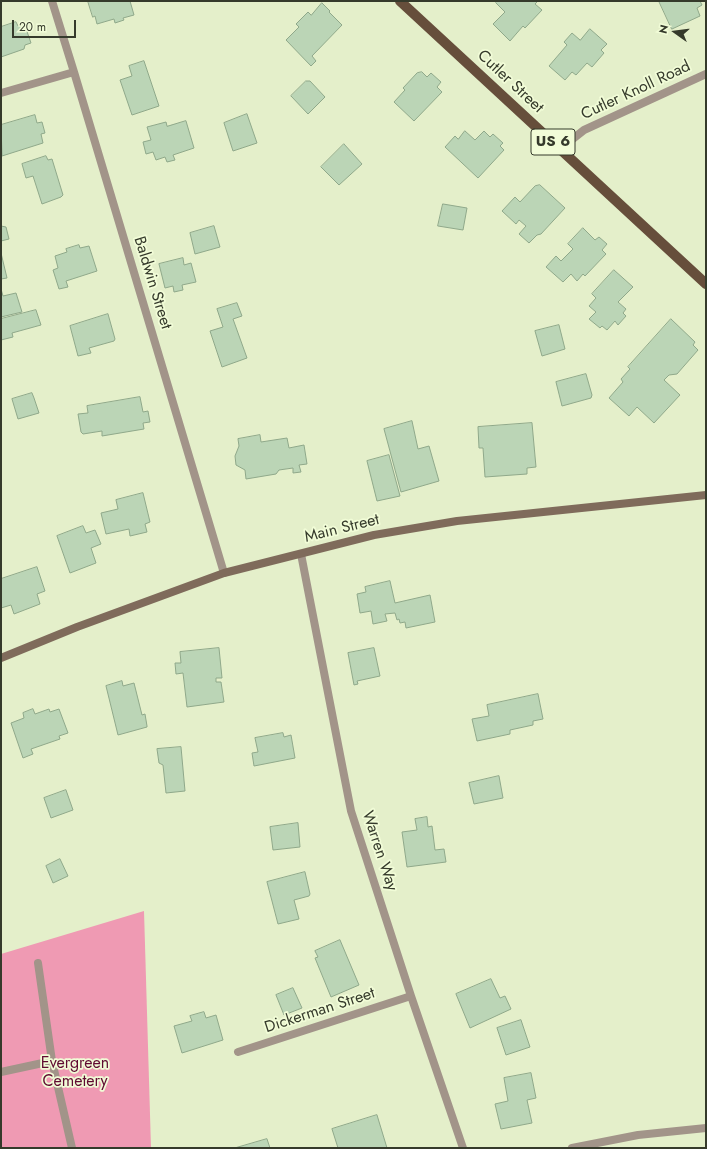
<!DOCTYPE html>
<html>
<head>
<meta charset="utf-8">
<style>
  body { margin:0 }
  #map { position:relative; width:707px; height:1149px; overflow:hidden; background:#e4efca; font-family:Jost,sans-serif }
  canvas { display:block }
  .frame { position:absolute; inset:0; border:2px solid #353a2b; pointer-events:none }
  .north { position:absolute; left:655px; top:12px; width:40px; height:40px; -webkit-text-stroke:3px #f1fcd7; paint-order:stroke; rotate:284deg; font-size:11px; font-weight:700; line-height:16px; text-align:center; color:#353a2b }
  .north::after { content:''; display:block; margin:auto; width:14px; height:18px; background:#353a2b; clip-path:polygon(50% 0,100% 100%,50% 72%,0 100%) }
  .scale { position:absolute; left:12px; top:20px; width:64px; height:18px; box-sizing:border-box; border:2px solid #353a2b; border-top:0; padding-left:5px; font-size:12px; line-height:14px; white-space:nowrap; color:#353a2b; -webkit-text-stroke:3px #f1fcd7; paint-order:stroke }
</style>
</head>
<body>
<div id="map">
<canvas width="707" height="1149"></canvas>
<div class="frame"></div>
<div class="north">N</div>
<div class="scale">20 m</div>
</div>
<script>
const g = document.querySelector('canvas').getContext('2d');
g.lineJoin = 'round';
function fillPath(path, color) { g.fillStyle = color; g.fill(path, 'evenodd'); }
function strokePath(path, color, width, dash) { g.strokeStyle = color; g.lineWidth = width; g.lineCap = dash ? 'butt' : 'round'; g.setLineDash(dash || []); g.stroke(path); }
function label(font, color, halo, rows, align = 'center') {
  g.font = font + ' Jost,sans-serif'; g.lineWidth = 3.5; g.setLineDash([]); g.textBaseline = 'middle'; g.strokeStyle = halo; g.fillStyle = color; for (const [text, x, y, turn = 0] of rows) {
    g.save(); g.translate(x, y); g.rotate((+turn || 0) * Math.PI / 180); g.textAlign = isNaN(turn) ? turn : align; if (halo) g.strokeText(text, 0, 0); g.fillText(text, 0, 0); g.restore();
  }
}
const green = new Path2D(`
  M 144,911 L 151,1148 L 1,1148 L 1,954 Z`);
const building = new Path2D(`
  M 88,1 L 130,1 L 134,15 L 123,18 L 124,20 L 115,23 L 114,19 L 97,24 L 95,16 L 93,17 Z
  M 497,1 L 538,1 L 535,4 L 542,10 L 525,28 L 523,26 L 510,41 L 493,24 L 505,12 L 496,3 Z
  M 659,1 L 700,1 L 702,5 L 697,8 L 700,16 L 672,29 Z
  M 322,3 L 330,11 L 329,12 L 342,25 L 312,56 L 316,61 L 311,66 L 286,40 L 299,27 L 296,24 L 308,12 L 311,15 Z
  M 16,22 L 18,26 L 24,23 L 31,43 L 25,45 L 24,49 L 1,57 L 1,27 Z
  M 590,29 L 607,44 L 601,50 L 604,53 L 592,67 L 587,63 L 576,75 L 572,72 L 565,80 L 549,66 L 567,45 L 564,42 L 572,33 L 580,40 Z
  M 144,61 L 159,106 L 132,115 L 120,80 L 132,76 L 129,66 Z
  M 422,72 L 427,77 L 431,73 L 441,82 L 437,87 L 442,92 L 414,121 L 394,102 L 405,90 L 403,88 L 417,73 Z
  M 306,81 L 310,81 L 325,97 L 308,114 L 291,96 Z
  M 247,114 L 257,143 L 233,151 L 224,123 Z
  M 35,115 L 37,123 L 42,122 L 45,133 L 41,134 L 43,143 L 2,156 L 1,125 Z
  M 186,121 L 194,148 L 173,155 L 175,160 L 167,162 L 165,157 L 156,160 L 153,152 L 146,154 L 143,142 L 151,140 L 147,127 L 166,122 L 167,126 Z
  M 465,131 L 475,140 L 484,131 L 490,137 L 493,134 L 503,143 L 500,146 L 504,150 L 478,178 L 445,147 L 455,136 L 458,139 Z
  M 344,144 L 362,164 L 339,185 L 321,167 Z
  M 46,156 L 48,160 L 52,159 L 63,195 L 61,197 L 42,204 L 33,176 L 26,178 L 22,164 Z
  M 540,185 L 565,208 L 541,234 L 537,235 L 529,243 L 519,234 L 526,226 L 519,220 L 516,224 L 502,211 L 515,197 L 520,202 L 535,186 Z
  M 443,204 L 467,208 L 463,230 L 438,226 Z
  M 1,226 L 6,227 L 9,239 L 1,241 Z
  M 214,226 L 220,247 L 195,254 L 190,233 Z
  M 583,228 L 595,240 L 599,237 L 607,244 L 602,250 L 606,254 L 585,276 L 583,274 L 577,281 L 571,274 L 563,282 L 546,267 L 556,256 L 561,261 L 573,249 L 568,244 Z
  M 79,245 L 80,248 L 89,246 L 97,271 L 66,281 L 68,287 L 59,289 L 53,270 L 58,268 L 55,256 L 67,252 L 66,249 Z
  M 1,253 L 7,278 L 1,279 Z
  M 183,258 L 184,265 L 191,263 L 196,282 L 182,285 L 183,290 L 174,292 L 173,286 L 165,288 L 159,264 Z
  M 614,270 L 633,287 L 618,302 L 626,309 L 623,313 L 626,316 L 618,325 L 615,321 L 607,330 L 602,326 L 600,328 L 589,319 L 596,312 L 589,306 L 596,298 L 592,294 Z
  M 1,289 L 3,296 L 16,293 L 22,312 L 1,317 Z
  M 237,303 L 242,316 L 233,319 L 247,358 L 222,367 L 210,331 L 223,327 L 217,309 Z
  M 36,310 L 41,325 L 12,333 L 13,337 L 1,340 L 1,319 Z
  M 108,314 L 115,339 L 114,341 L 89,348 L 91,353 L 78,356 L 70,326 Z
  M 671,319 L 695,342 L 693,345 L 698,350 L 677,374 L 669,375 L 664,380 L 680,395 L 654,423 L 637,407 L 629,416 L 609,398 L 623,382 L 621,379 L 630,369 L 628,367 Z
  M 559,325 L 565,349 L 542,356 L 535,331 Z
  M 586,374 L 592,395 L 591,398 L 562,406 L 556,382 Z
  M 32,393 L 34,398 L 39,413 L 18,419 L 12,399 Z
  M 140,397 L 143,412 L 148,411 L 150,422 L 143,423 L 144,429 L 102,436 L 102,431 L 83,434 L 81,432 L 78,414 L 88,413 L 87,406 Z
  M 412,421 L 418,449 L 429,446 L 439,481 L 401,492 L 384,429 Z
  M 532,423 L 536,467 L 527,468 L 527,474 L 485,477 L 483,448 L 479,448 L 478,427 Z
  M 260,435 L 261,442 L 287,438 L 289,448 L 304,445 L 307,464 L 299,465 L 301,472 L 293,473 L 293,468 L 279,470 L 276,474 L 246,479 L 245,470 L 236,465 L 235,456 L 239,446 L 238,439 Z
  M 389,455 L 400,496 L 377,501 L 367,461 Z
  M 143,493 L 150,522 L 145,524 L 147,532 L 130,536 L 129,529 L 106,534 L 101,513 L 118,509 L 116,500 Z
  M 83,526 L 86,533 L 95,530 L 101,544 L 91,548 L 96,563 L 70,573 L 57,536 Z
  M 37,567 L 45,591 L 37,594 L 40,604 L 14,614 L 11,605 L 1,608 L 1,579 Z
  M 390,581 L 395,603 L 430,595 L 435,622 L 406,628 L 405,622 L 400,623 L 399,619 L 397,620 L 395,613 L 385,614 L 387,621 L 373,624 L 371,611 L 360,613 L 357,594 L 366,592 L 365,587 Z
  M 219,648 L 222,678 L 216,678 L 216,682 L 221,682 L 224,702 L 187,707 L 183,673 L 176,674 L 175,663 L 181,663 L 180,652 Z
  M 374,648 L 380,676 L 357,681 L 358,684 L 354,685 L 348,653 Z
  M 122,681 L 123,686 L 134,683 L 142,715 L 145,714 L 147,726 L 147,727 L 118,735 L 106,686 Z
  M 538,694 L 543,719 L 533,721 L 533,725 L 510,730 L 510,734 L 477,741 L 472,719 L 489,716 L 487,705 Z
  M 33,709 L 35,714 L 49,709 L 50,712 L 59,709 L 68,733 L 59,736 L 60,739 L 31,749 L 33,754 L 23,758 L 11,723 L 24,718 L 23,713 Z
  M 283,733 L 284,737 L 291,735 L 295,758 L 254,766 L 252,753 L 258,752 L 255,738 Z
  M 181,747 L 185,791 L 166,793 L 163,765 L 159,763 L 157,749 Z
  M 499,776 L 503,798 L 474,804 L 469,783 Z
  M 66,790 L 73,810 L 51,818 L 44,798 Z
  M 427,817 L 428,827 L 432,826 L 435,850 L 444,849 L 446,862 L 407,867 L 402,832 L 417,830 L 415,819 Z
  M 298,823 L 300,847 L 273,850 L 270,827 Z
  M 60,859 L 68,876 L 53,883 L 46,866 Z
  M 305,872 L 310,894 L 309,896 L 294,900 L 299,919 L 278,924 L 267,882 Z
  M 340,940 L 359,985 L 331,997 L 315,958 L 318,957 L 315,951 Z
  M 491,979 L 500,998 L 505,996 L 511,1009 L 470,1028 L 456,994 Z
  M 293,988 L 302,1008 L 284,1015 L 276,995 Z
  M 204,1012 L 206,1018 L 216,1015 L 223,1040 L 182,1053 L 174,1026 L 192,1021 L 190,1016 Z
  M 521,1020 L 530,1047 L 506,1055 L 497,1028 Z
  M 531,1073 L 536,1098 L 527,1100 L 532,1123 L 501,1129 L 495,1104 L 508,1101 L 504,1078 Z
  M 377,1115 L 387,1148 L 338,1148 L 332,1129 Z
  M 267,1139 L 270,1148 L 235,1148 Z`);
const service = new Path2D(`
  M 38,963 L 52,1061
  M 1,1072 L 52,1061 L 72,1148
  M 572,1148 L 638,1135 L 706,1128`);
const minor = new Path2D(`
  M 52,1 L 74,72 L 224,573
  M 1,93 L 74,72
  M 560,149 L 584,130 L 706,74
  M 301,554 L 351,811 L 411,996 L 463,1148
  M 238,1052 L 411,996`);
const secondary = new Path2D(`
  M 1,658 L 77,627 L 224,573 L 374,535 L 457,521 L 706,495`);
const primary = new Path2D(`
  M 400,1 L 706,284`);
const shields = [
  [553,142,44]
];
const shieldNames = [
  ["US 6",553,142]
];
const streetNames = [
  ["Cutler Street",510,82,43],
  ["Cutler Knoll Road",636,91,-25],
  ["Baldwin Street",152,283,73],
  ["Main Street",342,529,-14],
  ["Warren Way",379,851,72],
  ["Dickerman Street",320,1011,-18]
];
const parkNames = [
  ["Evergreen",75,1064],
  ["Cemetery",75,1082]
];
fillPath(green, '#ef9ab3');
fillPath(building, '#bbd5b6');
strokePath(building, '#8fa88a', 1);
strokePath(service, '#a29489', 8);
strokePath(minor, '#a29489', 8);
strokePath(secondary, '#7f6b5b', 8);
strokePath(primary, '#664e3b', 10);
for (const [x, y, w] of shields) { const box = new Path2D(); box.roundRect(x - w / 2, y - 13, w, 26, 3); g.fillStyle = '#f1fcd7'; g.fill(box); strokePath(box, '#353a2b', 1); }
label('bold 15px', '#353a2b', null, shieldNames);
label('16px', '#353a2b', '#f1fcd7', streetNames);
label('16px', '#600a31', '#f1fcd7', parkNames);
</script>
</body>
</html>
